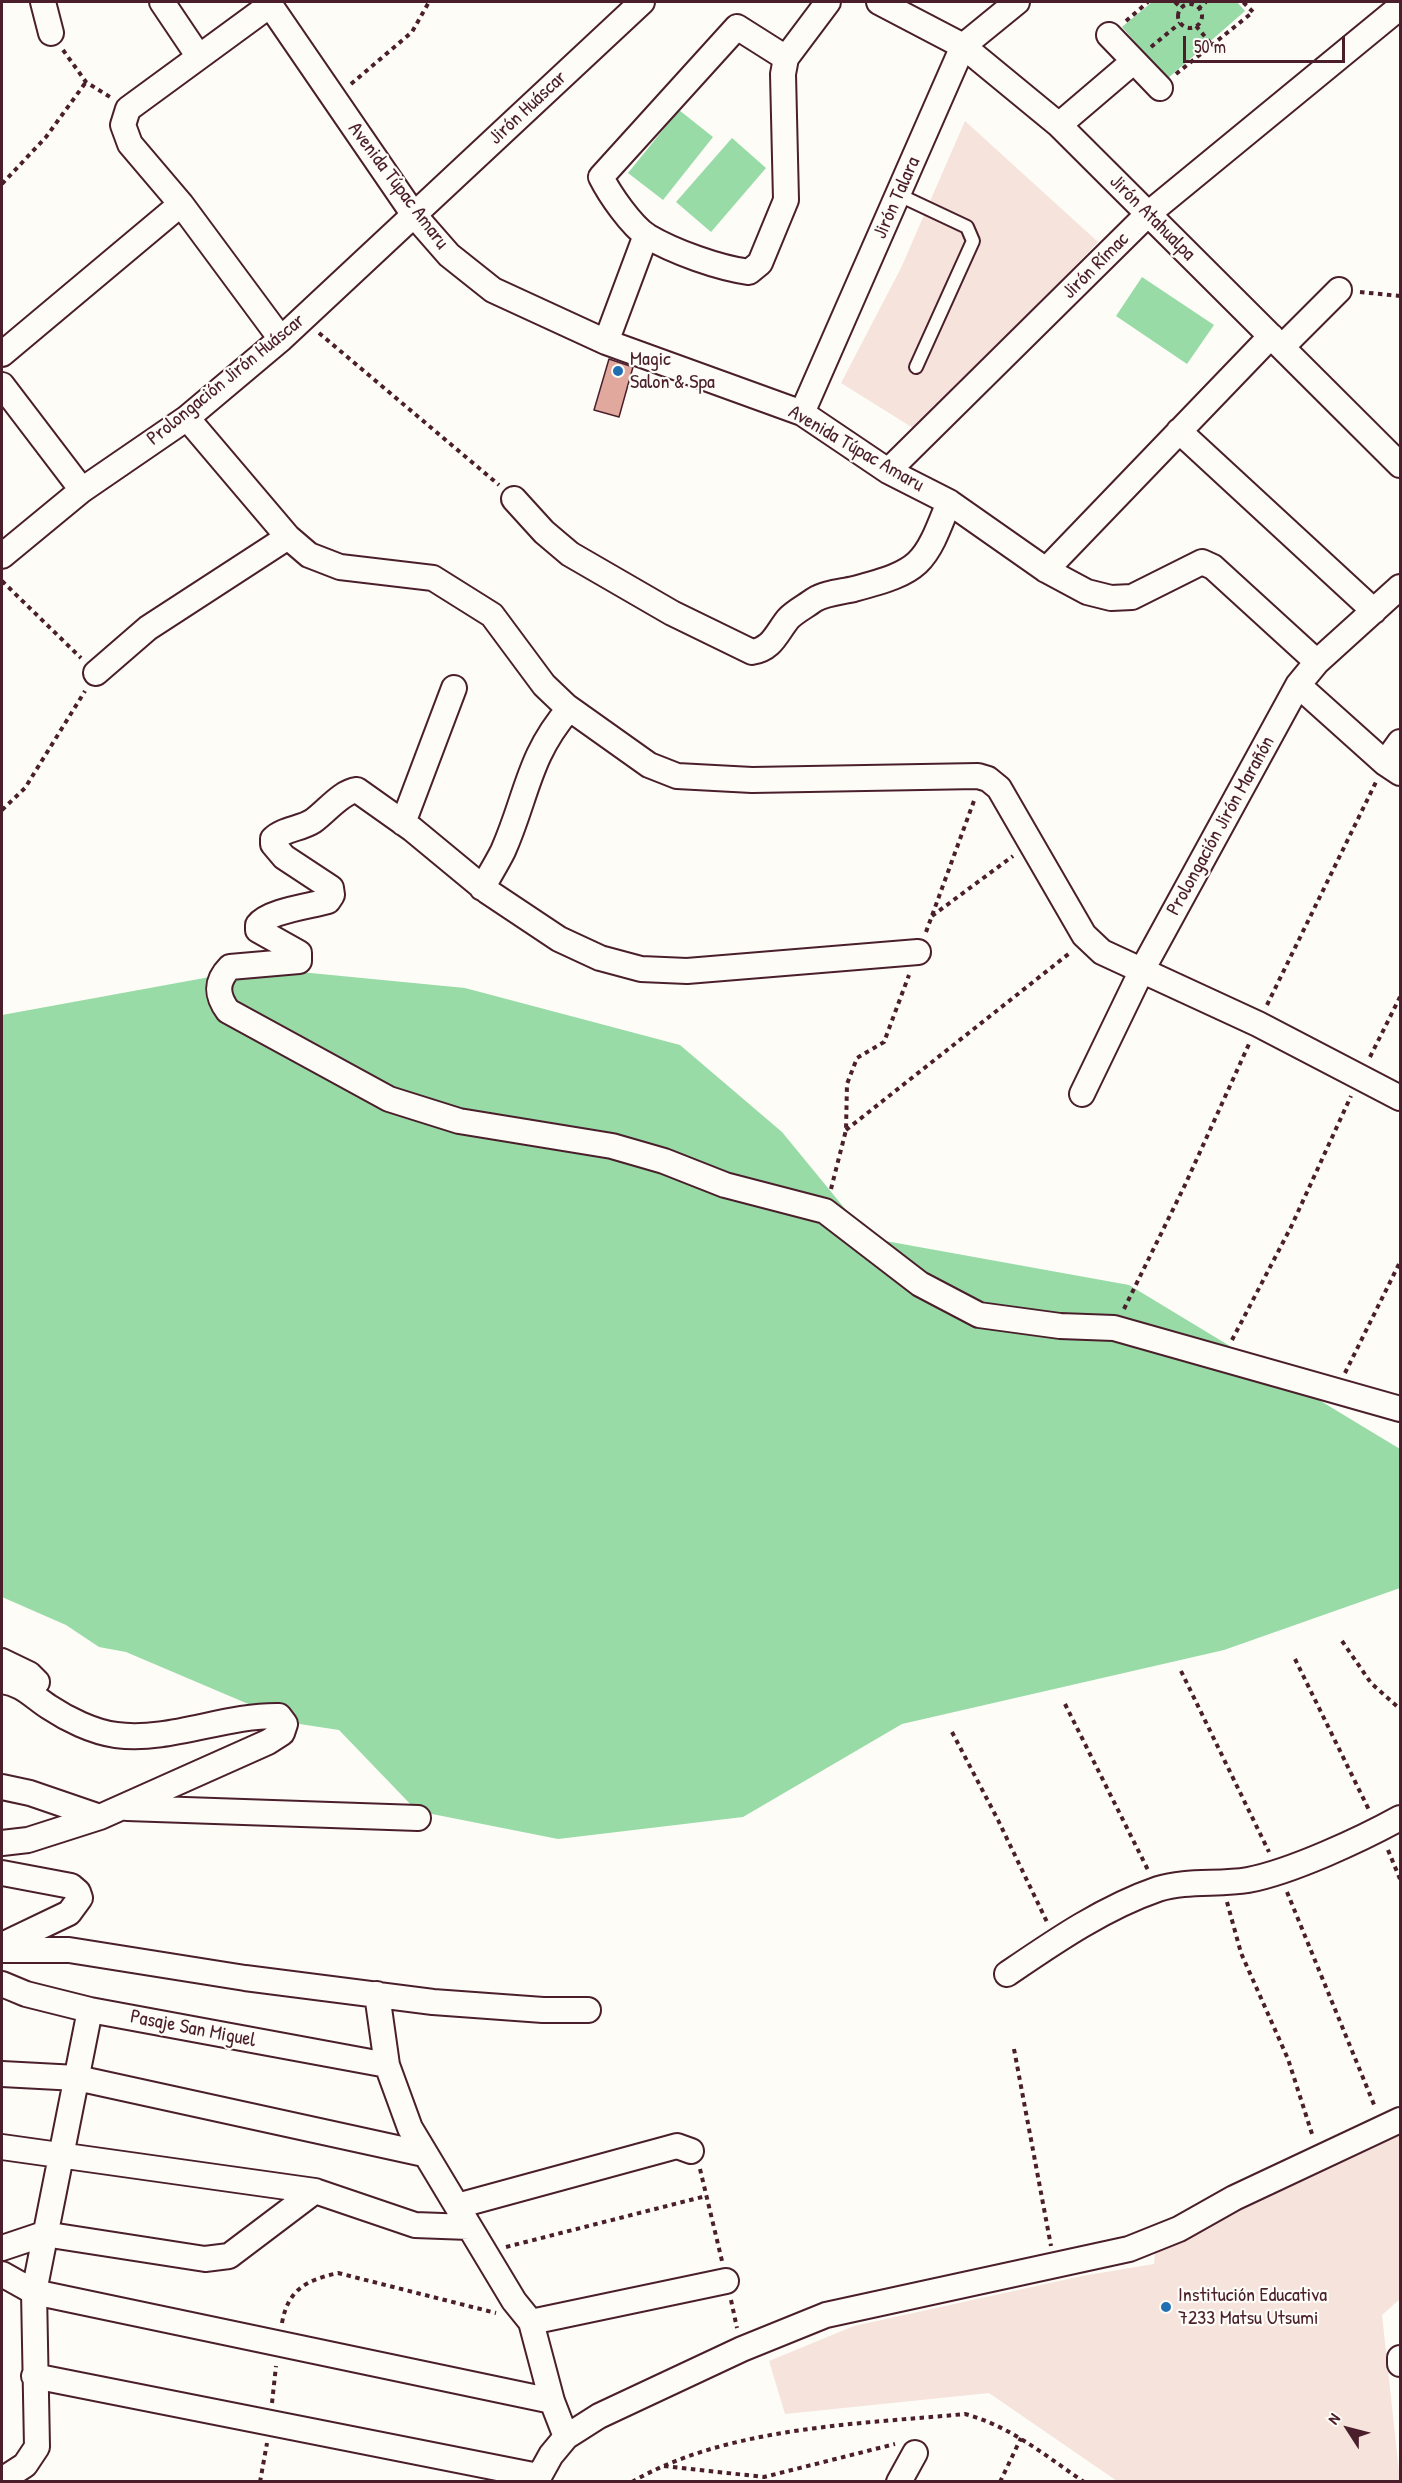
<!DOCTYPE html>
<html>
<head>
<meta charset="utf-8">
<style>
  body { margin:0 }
  #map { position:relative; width:1402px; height:2483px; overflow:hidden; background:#fdfcf7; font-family:"Patrick Hand",sans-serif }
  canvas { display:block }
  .frame { position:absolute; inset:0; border:3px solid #4a1f2b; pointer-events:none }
  .north { position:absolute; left:1318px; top:2399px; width:60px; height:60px; -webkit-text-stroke:4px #fdfcf7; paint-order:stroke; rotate:306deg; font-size:16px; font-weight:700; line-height:24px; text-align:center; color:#4a1f2b }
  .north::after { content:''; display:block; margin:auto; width:21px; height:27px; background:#4a1f2b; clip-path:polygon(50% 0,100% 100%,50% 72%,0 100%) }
  .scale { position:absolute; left:1183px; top:36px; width:162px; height:27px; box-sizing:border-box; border:3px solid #4a1f2b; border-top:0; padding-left:8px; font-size:18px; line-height:21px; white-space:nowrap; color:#4a1f2b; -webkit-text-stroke:4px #fdfcf7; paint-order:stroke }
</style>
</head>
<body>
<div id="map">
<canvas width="1402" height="2483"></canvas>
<div class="frame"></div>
<div class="north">N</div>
<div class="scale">50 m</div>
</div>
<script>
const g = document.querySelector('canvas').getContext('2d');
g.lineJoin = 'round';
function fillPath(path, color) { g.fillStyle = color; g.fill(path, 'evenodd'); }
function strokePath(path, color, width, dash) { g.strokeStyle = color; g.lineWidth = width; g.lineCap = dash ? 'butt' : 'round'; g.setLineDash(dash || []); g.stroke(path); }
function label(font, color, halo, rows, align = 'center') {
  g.font = font + ' "Patrick Hand",sans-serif'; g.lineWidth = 4.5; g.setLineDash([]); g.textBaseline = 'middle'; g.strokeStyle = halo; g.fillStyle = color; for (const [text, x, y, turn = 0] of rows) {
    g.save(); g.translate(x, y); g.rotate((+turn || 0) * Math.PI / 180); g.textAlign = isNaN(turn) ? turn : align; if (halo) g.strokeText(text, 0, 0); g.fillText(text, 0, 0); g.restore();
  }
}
const built = new Path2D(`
  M 965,121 L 1098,242 L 918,431 L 841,383 L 901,268 Z
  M 1400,2131 L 1400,2299 L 1382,2315 L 1400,2481 L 1117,2481 L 989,2393 L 785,2414 L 769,2361 L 854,2326 L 1082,2276 L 1154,2264 L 1155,2252 Z`);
const green = new Path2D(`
  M 1152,2 L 1237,2 L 1245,11 L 1167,79 L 1122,27 Z
  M 679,110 L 713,137 L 663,200 L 628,173 Z
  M 732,138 L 766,168 L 711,232 L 676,202 Z
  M 1142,277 L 1214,325 L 1187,364 L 1116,316 Z
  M 259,968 L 465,988 L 680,1045 L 782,1132 L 869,1238 L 1129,1285 L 1400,1449 L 1400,1588 L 1224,1650 L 902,1724 L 743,1817 L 558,1839 L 417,1811 L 339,1730 L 293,1723 L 126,1652 L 99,1647 L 66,1625 L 2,1597 L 2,1015 Z`);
const building = new Path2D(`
  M 609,359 L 633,367 L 619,417 L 594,410 Z`);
const path = new Path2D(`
  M 1175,2 L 1181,8
  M1178 16a12 12 0 1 1 24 0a12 12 0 1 1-24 0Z
  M 1198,9 L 1206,2
  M 1126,21 L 1148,2
  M 1196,26 L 1212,45
  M 1151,47 L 1180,23
  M 63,50 L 86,82 L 110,97
  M 1176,74 L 1253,12 L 1243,2
  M 351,84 L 412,32 L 429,2
  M 2,184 L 46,137 L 86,82
  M 1360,292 L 1400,296
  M 319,333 L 499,485
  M 2,581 L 81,658
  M 2,810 L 25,788 L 85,691
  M 932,916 L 1013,856
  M 926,932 L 975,798
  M 1267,1005 L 1376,782
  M 1370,1057 L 1400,997
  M 846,1130 L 1071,952
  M 831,1189 L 846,1130 L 847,1084 L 857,1058 L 884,1042 L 909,975
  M 1124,1309 L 1185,1185 L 1249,1044
  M 1232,1340 L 1291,1227 L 1351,1096
  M 1345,1373 L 1400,1262
  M 1342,1641 L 1371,1683 L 1400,1709
  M 1295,1659 L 1369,1810
  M 1181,1671 L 1269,1852
  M 1065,1704 L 1148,1870
  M 952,1732 L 998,1820 L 1047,1922
  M 1388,1850 L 1400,1879
  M 1287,1892 L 1375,2107
  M 1227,1902 L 1241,1953 L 1288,2059 L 1313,2137
  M 1014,2049 L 1051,2246
  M 700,2169 L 722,2261
  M 506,2247 L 706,2196
  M 731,2300 L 737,2328
  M 282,2323 C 288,2289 307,2280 338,2273 L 496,2313
  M 272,2403 L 276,2366
  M 664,2466 L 764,2477 L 895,2444
  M 260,2482 L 267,2443
  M 632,2482 C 726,2427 859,2424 965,2414 C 1010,2426 1046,2456 1084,2482
  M 1000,2482 L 1021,2438`);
const lane = new Path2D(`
  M 899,195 L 967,227 L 973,241 L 916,367`);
const street = new Path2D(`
  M 43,2 L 51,33
  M 162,2 L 199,57
  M 268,2 L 414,215 L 449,255 L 493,290 L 606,342 L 802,413 L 888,471 L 949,502 L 1046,570 L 1087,592 L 1111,598 L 1132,597 L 1202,562 L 1213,567 L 1317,662
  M 879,2 L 963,46 L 1059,125 L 1400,465
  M 270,5 L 128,109 L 123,125 L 130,144 L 181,204 L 281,339
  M 1109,35 L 1160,88
  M 786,58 L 737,27 L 601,177 C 610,195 631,225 647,236 C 674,252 719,268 749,272 L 760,263 L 786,200 L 783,74 L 786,58 L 828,2
  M 1059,125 L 1134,61
  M 606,342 L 646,235
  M 1282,347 L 1339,290
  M 2,354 L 181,204
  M 2,385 L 82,490
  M 802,413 L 963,46 L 1017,2
  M 187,418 L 288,537 L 309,555 L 340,567 L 433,578 L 492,615 L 544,685 L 566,706 L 649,765 L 677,776 L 752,780 L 978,776 L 988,779 L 999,788 L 1084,935 L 1102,952 L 1258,1024 L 1400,1098
  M 1179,431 L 1374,611
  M 888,471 L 1148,214 L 1400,7
  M 514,499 L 544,532 L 570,554 L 672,613 L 752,652 C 772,649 776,634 788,619 C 794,612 806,606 814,600 C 825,593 841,592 854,589 C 921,571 924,566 949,502
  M 2,556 L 82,490 L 187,418 L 281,339 L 642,2
  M 1046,570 L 1271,336
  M 96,673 L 148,628 L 288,537
  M 1298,685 L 1385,763 L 1400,773
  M 1385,763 L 1400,742
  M 403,823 L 454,688
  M 482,888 C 489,876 497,863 503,851 C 527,797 528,756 569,709
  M 918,952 L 687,971 L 641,969 L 600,958 L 559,939 L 487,891 L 412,829 L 357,790 C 341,792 327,811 313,821 C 301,829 283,829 273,839 L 273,844 L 284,857 L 331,888 L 332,895 L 328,901 C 311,906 268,911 258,925 L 258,930 L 299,953 L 299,961 L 230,967 C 216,981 216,995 228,1011 L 389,1099 L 459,1121 L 612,1146 L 664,1161 L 725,1185 L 825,1211 L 920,1284 L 979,1315 L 1060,1326 L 1114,1328 L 1400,1409
  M 1082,1094 L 1141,972 L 1298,685 L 1317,662 L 1400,587
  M 2,1661 L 29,1674 L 37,1682
  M 2,1681 C 23,1684 32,1696 49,1707 C 67,1719 93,1732 116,1735 C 170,1742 224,1715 279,1716 L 285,1724 L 282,1733 L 268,1742 L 100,1817 L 28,1840 L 2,1843
  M 2,1787 L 30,1793 L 100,1817
  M 127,1808 L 418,1818
  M 2,1873 L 71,1886 L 78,1892 L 80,1898 L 69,1913 L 2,1945
  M 2,1950 L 69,1950 L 245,1978 L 433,2002 L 543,2010 L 588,2010
  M 1007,1974 C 1054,1942 1103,1908 1158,1889 C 1186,1880 1219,1885 1248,1880 C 1291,1872 1362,1839 1400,1818
  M 2,1984 L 26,1994 L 90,2010 L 387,2065
  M 377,1994 L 387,2065 L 410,2128 L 514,2301 L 531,2322 L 552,2401 L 566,2437
  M 2,2074 L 77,2078 L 424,2154
  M 2,2147 L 315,2191 L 415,2225 L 469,2227
  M 457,2206 L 677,2146 L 691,2151
  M 2,2248 L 44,2234 L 205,2259 L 229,2256 L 315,2191
  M 2,2274 L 34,2292 L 552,2401
  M 531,2322 L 726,2281
  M 1400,2358 L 1400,2364
  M 34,2376 L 538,2476
  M 2,2480 L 25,2465 L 37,2447 L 34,2292 L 90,2010
  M 536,2482 L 551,2455 L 566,2437 L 599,2416 L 742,2349 L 826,2315 L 1129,2249 L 1179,2229 L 1234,2198 L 1400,2120
  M 899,2482 L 915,2453`);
const markers = [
  [618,371,6,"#1f6fb2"],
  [1166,2307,6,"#1f6fb2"]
];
const streetNames = [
  ["Jirón Huáscar",528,108,-43],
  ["Avenida Túpac Amaru",398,186,53],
  ["Jirón Talara",897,198,-66],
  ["Jirón Atahualpa",1152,218,45],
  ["Jirón Rímac",1096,266,-45],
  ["Prolongación Jirón Huáscar",226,380,-39],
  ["Avenida Túpac Amaru",856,449,30],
  ["Prolongación Jirón Marañón",1221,826,-61],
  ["Pasaje San Miguel",193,2029,11]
];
const poiNames = [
  ["Magic",630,360],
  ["Salon & Spa",630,383],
  ["Institución Educativa",1178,2296],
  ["7233 Matsu Utsumi",1178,2319]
];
fillPath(built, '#f5e3dc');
fillPath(green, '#98dba6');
fillPath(building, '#e1a89d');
strokePath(building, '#4a1f2b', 1.5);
strokePath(lane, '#4a1f2b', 16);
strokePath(street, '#4a1f2b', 28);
strokePath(path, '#4a1f2b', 4, [4.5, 4.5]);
strokePath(lane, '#fdfcf7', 12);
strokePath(street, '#fdfcf7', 24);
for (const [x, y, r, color] of markers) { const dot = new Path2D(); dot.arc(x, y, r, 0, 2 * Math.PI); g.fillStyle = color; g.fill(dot); strokePath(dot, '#fdfcf7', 2); }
label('20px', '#4a1f2b', '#fdfcf7', streetNames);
label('20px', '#4a1f2b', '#fdfcf7', poiNames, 'left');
</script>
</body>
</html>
